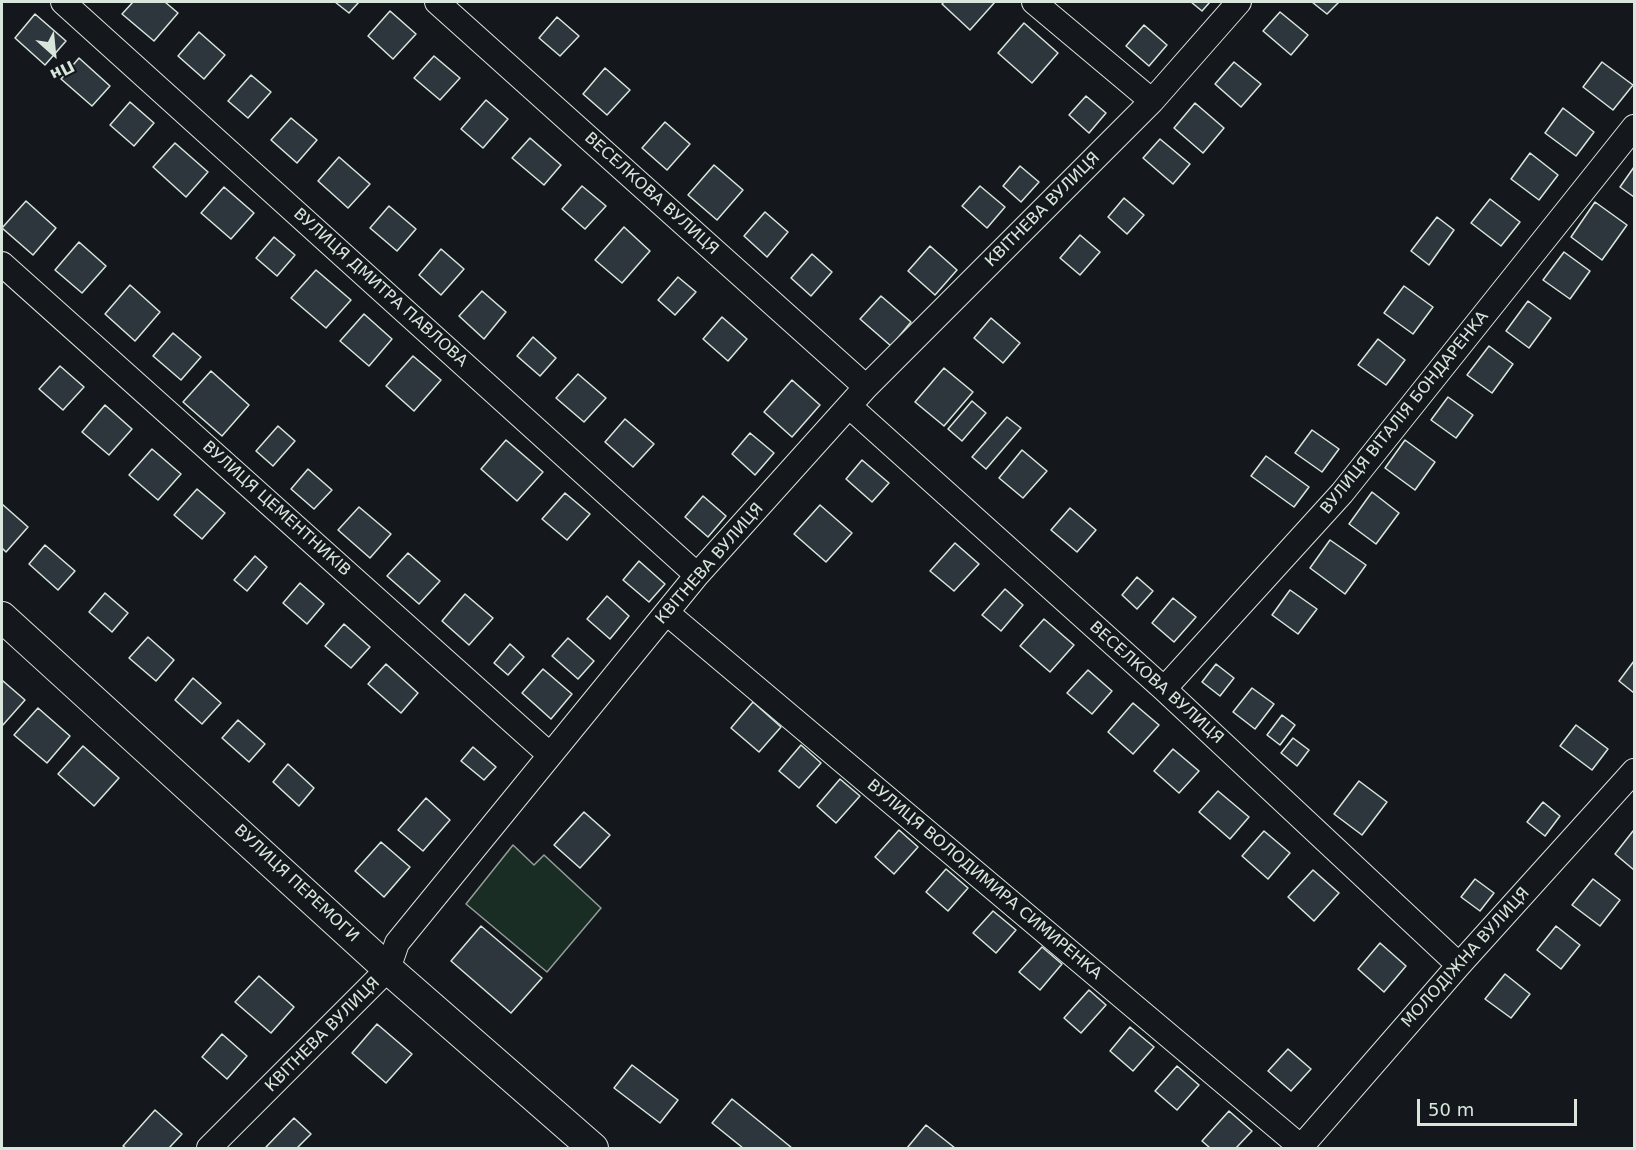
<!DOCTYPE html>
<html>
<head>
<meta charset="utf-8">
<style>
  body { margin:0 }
  #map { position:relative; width:1636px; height:1150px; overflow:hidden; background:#14181c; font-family:"DejaVu Sans",sans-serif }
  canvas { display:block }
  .frame { position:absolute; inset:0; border:3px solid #d8e6dc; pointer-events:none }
  .north { position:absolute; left:24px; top:24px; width:60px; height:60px; -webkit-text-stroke:4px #14181c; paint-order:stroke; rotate:153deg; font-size:16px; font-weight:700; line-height:24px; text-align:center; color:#d8e6dc }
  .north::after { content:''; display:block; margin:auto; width:21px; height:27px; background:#d8e6dc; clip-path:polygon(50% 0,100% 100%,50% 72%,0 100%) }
  .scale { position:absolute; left:1417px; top:1099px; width:160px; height:27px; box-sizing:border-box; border:3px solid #d8e6dc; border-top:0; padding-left:8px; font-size:18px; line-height:21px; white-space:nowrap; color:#d8e6dc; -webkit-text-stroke:4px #14181c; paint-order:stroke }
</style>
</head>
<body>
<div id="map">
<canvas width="1636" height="1150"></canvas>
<div class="frame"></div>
<div class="north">Пн</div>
<div class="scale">50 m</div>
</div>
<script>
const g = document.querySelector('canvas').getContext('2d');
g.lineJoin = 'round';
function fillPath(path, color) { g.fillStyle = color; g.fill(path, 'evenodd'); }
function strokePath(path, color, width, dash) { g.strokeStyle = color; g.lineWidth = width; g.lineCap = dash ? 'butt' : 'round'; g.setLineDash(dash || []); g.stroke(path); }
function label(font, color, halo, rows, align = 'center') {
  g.font = font + ' "DejaVu Sans",sans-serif'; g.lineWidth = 4.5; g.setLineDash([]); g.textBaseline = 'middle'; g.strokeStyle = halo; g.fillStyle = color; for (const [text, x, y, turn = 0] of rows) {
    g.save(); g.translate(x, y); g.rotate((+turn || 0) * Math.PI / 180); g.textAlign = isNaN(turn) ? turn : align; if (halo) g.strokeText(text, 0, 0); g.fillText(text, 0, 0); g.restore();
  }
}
const green = new Path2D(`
  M 513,845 L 534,865 L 544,855 L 601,908 L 547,972 L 466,904 Z`);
const building = new Path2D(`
  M 133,2 L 165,2 L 178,13 L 154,41 L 122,14 Z
  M 335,2 L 359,2 L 349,13 Z
  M 944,2 L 995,2 L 970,30 L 942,4 Z
  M 1191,2 L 1210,2 L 1202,11 Z
  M 1312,2 L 1339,2 L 1327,14 Z
  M 390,11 L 416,34 L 393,59 L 368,36 Z
  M 1280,12 L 1308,35 L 1291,55 L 1263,31 Z
  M 35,14 L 66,41 L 45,65 L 15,38 Z
  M 557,17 L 579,36 L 560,56 L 539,38 Z
  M 1024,23 L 1058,53 L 1032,83 L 998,53 Z
  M 1144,25 L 1167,45 L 1149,66 L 1126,46 Z
  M 199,32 L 225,55 L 204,79 L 178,56 Z
  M 434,56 L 460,78 L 440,100 L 414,78 Z
  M 79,58 L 110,86 L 92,106 L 61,79 Z
  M 1234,62 L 1261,84 L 1241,107 L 1215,84 Z
  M 1602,62 L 1633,85 L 1613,110 L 1583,87 Z
  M 605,68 L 630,90 L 607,115 L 583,94 Z
  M 251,75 L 271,92 L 248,118 L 228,101 Z
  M 1086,96 L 1106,113 L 1089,133 L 1069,115 Z
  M 486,100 L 508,119 L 483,148 L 461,129 Z
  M 130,102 L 154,123 L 134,146 L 110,125 Z
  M 1195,103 L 1224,128 L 1203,153 L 1174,128 Z
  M 1563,108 L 1594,132 L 1576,156 L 1545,133 Z
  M 291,118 L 317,140 L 297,163 L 271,140 Z
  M 665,122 L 690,144 L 667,170 L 642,148 Z
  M 530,138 L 561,165 L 544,185 L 512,158 Z
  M 1160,139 L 1190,164 L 1173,184 L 1143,158 Z
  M 175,143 L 208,172 L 186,197 L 153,167 Z
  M 1530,153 L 1558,175 L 1539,200 L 1511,179 Z
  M 339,157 L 370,184 L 348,208 L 318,181 Z
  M 714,165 L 743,190 L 717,220 L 688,195 Z
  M 1020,166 L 1039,182 L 1021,202 L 1003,186 Z
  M 1634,167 L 1634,197 L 1620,187 Z
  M 582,186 L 606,206 L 585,229 L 562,209 Z
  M 980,186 L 1005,207 L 987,228 L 962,206 Z
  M 224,187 L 254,213 L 231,239 L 201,213 Z
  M 1124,198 L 1144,215 L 1127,234 L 1108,217 Z
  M 1490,199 L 1520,222 L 1501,246 L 1471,223 Z
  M 26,201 L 56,228 L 33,255 L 2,228 Z
  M 1595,202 L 1627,225 L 1602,260 L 1571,237 Z
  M 389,206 L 416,229 L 397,251 L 370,228 Z
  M 765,212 L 788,232 L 767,257 L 744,236 Z
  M 1437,217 L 1454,230 L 1429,265 L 1411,251 Z
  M 624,227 L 650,251 L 622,283 L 595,260 Z
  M 1080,235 L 1100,252 L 1080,275 L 1060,258 Z
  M 274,237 L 295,255 L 277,276 L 256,258 Z
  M 79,242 L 106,266 L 82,293 L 55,270 Z
  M 930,246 L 957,270 L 935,295 L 908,271 Z
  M 441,249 L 464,269 L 441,295 L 419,275 Z
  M 1564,252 L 1590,271 L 1570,299 L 1543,280 Z
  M 812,254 L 832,272 L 811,296 L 791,278 Z
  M 316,270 L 351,300 L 326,328 L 291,298 Z
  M 678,277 L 696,292 L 675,315 L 658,300 Z
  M 130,285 L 160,312 L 135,341 L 105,314 Z
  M 1404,286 L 1433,307 L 1413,334 L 1384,313 Z
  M 482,291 L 506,312 L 484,339 L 459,316 Z
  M 881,296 L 911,322 L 891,346 L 860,319 Z
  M 1528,301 L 1551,318 L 1529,348 L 1506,331 Z
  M 364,314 L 392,339 L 369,366 L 340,341 Z
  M 722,317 L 747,339 L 728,361 L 703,339 Z
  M 991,318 L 1020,343 L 1003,363 L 974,338 Z
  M 173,333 L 201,357 L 181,380 L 153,356 Z
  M 533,337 L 556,358 L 540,376 L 517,356 Z
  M 1378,339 L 1405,360 L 1386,385 L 1358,365 Z
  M 1489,346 L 1513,364 L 1492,393 L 1467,375 Z
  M 413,356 L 441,380 L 414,411 L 386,386 Z
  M 60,366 L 84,387 L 63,410 L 39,389 Z
  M 944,368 L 973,392 L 944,426 L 915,402 Z
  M 211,371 L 249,405 L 222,436 L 183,402 Z
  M 578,374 L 606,398 L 584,422 L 556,398 Z
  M 792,380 L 820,405 L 792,437 L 764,412 Z
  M 1448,397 L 1473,415 L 1456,438 L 1431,420 Z
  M 972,401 L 986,413 L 962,441 L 948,429 Z
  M 105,405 L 132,429 L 109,455 L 82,432 Z
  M 1007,417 L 1021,428 L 986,469 L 972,457 Z
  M 625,419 L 654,444 L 633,467 L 605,442 Z
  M 278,426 L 295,441 L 273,466 L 256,451 Z
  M 1312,430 L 1339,449 L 1322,472 L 1295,453 Z
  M 750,433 L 774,453 L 755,475 L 732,454 Z
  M 506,440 L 543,472 L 517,501 L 481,469 Z
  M 1405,440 L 1435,462 L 1415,490 L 1385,468 Z
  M 152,449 L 181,474 L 158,500 L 129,475 Z
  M 1022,450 L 1047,471 L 1023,498 L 999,478 Z
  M 1266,456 L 1309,487 L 1294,507 L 1251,476 Z
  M 862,460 L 889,483 L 872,502 L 846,479 Z
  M 308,469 L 332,490 L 314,509 L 291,489 Z
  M 197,489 L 225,513 L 202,539 L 174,515 Z
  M 1372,492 L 1399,513 L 1376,544 L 1349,524 Z
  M 565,493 L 590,514 L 567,540 L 542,519 Z
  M 703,496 L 726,516 L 708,537 L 685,517 Z
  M 2,504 L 28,527 L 6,552 L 2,548 Z
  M 820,505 L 852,533 L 826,562 L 794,534 Z
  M 359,507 L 391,534 L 370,558 L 338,530 Z
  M 1070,508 L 1096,530 L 1077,552 L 1051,530 Z
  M 1330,540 L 1366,565 L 1345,594 L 1310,568 Z
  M 955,543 L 979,564 L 954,591 L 930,571 Z
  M 45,545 L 75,571 L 58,590 L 29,564 Z
  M 408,553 L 440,581 L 419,604 L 387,576 Z
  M 255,556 L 267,567 L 247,591 L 234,580 Z
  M 639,561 L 665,584 L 649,602 L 623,580 Z
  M 1137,577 L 1153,591 L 1137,609 L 1122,595 Z
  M 300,583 L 324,604 L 307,624 L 283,603 Z
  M 1005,589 L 1023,605 L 1001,631 L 982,615 Z
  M 1290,590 L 1317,609 L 1298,634 L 1272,615 Z
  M 105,593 L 128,613 L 112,632 L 89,612 Z
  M 465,594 L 493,618 L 469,645 L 442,621 Z
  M 607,596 L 629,616 L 610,639 L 587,619 Z
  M 1173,598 L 1196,617 L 1174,642 L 1152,623 Z
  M 1044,619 L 1074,645 L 1050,672 L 1020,646 Z
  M 344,624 L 370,647 L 351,668 L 325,646 Z
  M 148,637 L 174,660 L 156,681 L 129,658 Z
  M 568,638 L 594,661 L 578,679 L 552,656 Z
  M 510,644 L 524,657 L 508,675 L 494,663 Z
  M 1634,661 L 1634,693 L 1619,681 Z
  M 386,664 L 418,693 L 401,713 L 368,684 Z
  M 1216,664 L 1234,678 L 1220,696 L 1202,682 Z
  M 543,669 L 572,694 L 551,719 L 522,693 Z
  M 1088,670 L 1112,691 L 1092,714 L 1067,693 Z
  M 193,678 L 221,703 L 202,724 L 175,700 Z
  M 3,681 L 25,700 L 2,726 L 2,683 Z
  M 1252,688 L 1274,704 L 1255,729 L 1233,712 Z
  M 753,702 L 781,727 L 759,752 L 731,728 Z
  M 1133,703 L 1159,725 L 1133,754 L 1108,732 Z
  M 38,708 L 70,736 L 47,763 L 14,735 Z
  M 1282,715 L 1295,725 L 1280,745 L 1267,735 Z
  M 238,720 L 265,744 L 249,762 L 222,738 Z
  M 1576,725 L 1608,749 L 1592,770 L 1560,746 Z
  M 1293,738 L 1309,750 L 1297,766 L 1281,753 Z
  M 801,745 L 821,763 L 799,788 L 779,771 Z
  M 83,746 L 119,778 L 94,806 L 58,774 Z
  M 473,747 L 496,767 L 484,780 L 461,761 Z
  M 1173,749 L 1199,771 L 1179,793 L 1154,771 Z
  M 288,764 L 314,788 L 299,806 L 273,782 Z
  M 840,779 L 860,796 L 836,823 L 817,806 Z
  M 1359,781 L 1387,802 L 1362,835 L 1334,814 Z
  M 1218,791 L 1249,817 L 1230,839 L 1199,812 Z
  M 426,798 L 450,820 L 423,851 L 398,830 Z
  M 1543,802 L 1560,816 L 1545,836 L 1527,822 Z
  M 584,812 L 610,835 L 580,868 L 554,845 Z
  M 899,830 L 918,847 L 894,874 L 875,857 Z
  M 1264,831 L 1290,853 L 1268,879 L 1242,856 Z
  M 1633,831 L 1634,832 L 1634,870 L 1615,854 Z
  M 381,842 L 410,867 L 384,897 L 355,871 Z
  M 946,869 L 968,888 L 948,911 L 926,892 Z
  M 1313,870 L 1339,893 L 1314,921 L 1288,897 Z
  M 1475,879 L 1494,893 L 1480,911 L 1461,897 Z
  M 1593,879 L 1620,900 L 1600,926 L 1572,905 Z
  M 993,911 L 1016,930 L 996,953 L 973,933 Z
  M 481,926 L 542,978 L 511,1013 L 451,961 Z
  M 1556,926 L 1580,945 L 1561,969 L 1537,950 Z
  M 1380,943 L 1406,966 L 1384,992 L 1358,969 Z
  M 1042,947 L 1062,964 L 1040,990 L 1019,972 Z
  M 1505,974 L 1530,994 L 1511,1018 L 1485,999 Z
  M 259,976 L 294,1007 L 271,1033 L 235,1002 Z
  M 1089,990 L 1106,1005 L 1081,1033 L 1064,1018 Z
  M 377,1024 L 412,1054 L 386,1083 L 352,1053 Z
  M 1130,1027 L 1154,1047 L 1133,1071 L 1110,1051 Z
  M 222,1034 L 247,1056 L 227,1079 L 202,1057 Z
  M 1288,1049 L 1311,1069 L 1291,1091 L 1268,1071 Z
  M 632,1065 L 678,1100 L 660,1123 L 614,1088 Z
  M 1177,1066 L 1199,1085 L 1177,1110 L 1155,1091 Z
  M 732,1099 L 792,1148 L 743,1148 L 712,1123 Z
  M 155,1110 L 182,1134 L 169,1148 L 126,1148 L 123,1146 Z
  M 1229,1111 L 1252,1131 L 1236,1148 L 1210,1148 L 1202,1141 Z
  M 294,1118 L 311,1134 L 297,1148 L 268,1148 L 266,1147 Z
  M 926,1125 L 955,1148 L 907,1148 Z`);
const minor = new Path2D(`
  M 63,2 L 697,575
  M 437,2 L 866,387
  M 1034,2 L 1152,101
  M 2,264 L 550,755
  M 849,406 L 1164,689 L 1459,965
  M 667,613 L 1301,1147
  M 1164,689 L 1342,493 L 1634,127
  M 209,1148 L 388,969 L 397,943 L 697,575 L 866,387 L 1152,101 L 1239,2
  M 1300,1148 L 1459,965 L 1634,771`);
const major = new Path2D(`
  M 2,617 L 388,969 L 593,1148`);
const streetNames = [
  ["ВЕСЕЛКОВА ВУЛИЦЯ",651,194,42],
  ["КВІТНЕВА ВУЛИЦЯ",1043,210,-45],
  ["ВУЛИЦЯ ДМИТРА ПАВЛОВА",380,288,42],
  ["ВУЛИЦЯ ВІТАЛІЯ БОНДАРЕНКА",1405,413,-51],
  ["ВУЛИЦЯ ЦЕМЕНТНИКІВ",276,509,42],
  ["КВІТНЕВА ВУЛИЦЯ",710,564,-49],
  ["ВЕСЕЛКОВА ВУЛИЦЯ",1156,683,42],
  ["ВУЛИЦЯ ВОЛОДИМИРА СИМИРЕНКА",984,880,40],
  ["ВУЛИЦЯ ПЕРЕМОГИ",296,884,43],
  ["МОЛОДІЖНА ВУЛИЦЯ",1466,958,-48],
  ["КВІТНЕВА ВУЛИЦЯ",323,1035,-45]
];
fillPath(green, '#1a2d24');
strokePath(green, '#939e99', 1.5);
fillPath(building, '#2c363c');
strokePath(building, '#d8e6dc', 1.5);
strokePath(minor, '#d8e6dc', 26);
strokePath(major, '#d8e6dc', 32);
strokePath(minor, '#14181c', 24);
strokePath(major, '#14181c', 30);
label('16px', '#d8e6dc', '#14181c', streetNames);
</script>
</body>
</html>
